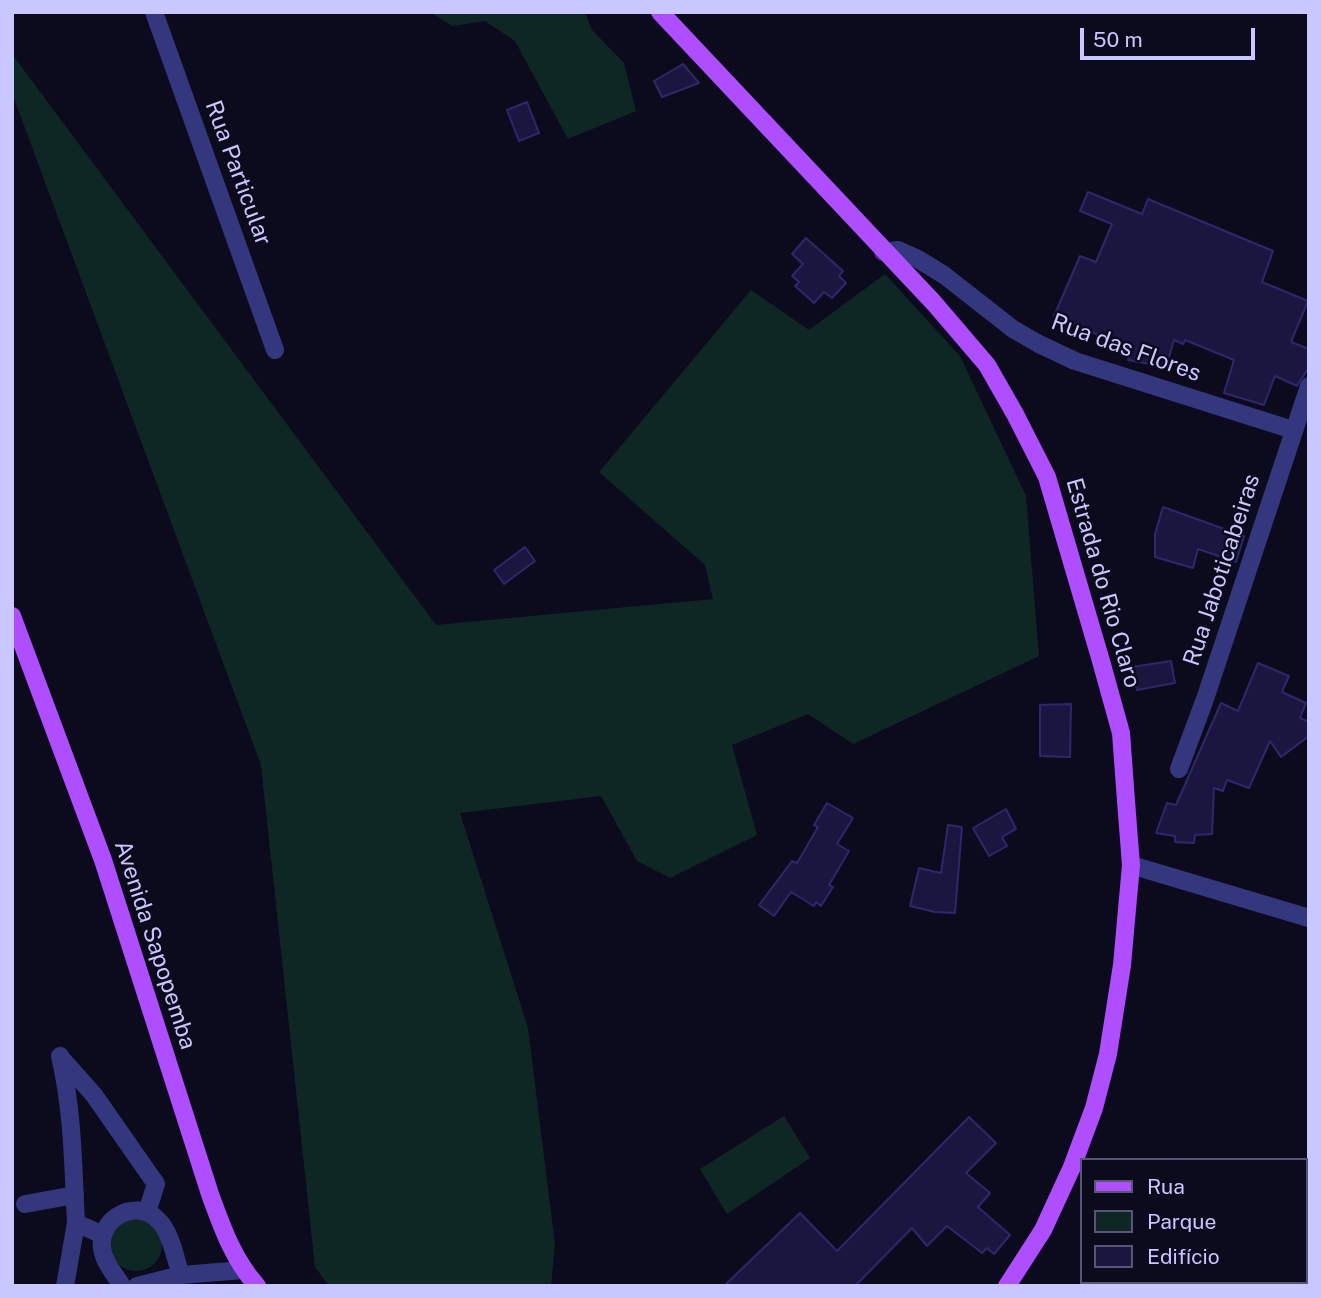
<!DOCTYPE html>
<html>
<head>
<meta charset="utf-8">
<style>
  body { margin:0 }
  #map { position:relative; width:1321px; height:1298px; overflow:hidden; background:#0c0b1d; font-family:"Public Sans",sans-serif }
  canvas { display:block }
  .frame { position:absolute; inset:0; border:14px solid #c9c7ff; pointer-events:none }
  .legend { position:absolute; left:1080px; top:1158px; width:228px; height:126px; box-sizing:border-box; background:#0c0b1d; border:2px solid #585677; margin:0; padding:9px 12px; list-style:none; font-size:21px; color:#c9c7ff }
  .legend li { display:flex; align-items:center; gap:14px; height:35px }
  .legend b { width:35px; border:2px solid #585677 }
  .scale { position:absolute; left:1080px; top:28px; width:175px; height:32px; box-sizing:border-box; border:4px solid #c9c7ff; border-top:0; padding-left:9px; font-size:21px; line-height:24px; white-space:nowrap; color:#c9c7ff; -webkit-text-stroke:5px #0c0b1d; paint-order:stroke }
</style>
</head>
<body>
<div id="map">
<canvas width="1321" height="1298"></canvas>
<div class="frame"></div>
<ul class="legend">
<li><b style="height:9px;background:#ae4eff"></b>Rua</li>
<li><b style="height:19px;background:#0e2724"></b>Parque</li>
<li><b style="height:19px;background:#1b163f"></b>Edifício</li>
</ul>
<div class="scale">50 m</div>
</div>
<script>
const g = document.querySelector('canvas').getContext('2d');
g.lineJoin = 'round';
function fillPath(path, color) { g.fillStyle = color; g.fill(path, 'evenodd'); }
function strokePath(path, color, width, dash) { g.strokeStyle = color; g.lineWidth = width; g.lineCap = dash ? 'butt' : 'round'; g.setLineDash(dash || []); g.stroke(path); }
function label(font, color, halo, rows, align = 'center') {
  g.font = font + ' "Public Sans",sans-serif'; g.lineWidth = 5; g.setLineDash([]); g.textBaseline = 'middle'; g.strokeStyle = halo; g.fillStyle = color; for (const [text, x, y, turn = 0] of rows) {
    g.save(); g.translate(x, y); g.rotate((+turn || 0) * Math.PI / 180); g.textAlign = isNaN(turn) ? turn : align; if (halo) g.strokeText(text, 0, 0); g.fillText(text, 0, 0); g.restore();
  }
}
const green = new Path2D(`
  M 430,12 L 585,12 L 592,30 L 624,63 L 636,111 L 568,139 L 515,41 L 485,21 L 452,26 Z
  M 12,54 L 436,625 L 713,599 L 705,565 L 599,472 L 751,290 L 809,330 L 885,274 L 960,356 L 1026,496 L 1039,656 L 853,744 L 808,714 L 732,745 L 757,835 L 670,878 L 637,861 L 601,796 L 460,813 L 528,1028 L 555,1245 L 551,1286 L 329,1286 L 315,1267 L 261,765 L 12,93 Z
  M 784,1116 L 810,1158 L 727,1214 L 700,1169 Z
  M110 1245a26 26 0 1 1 52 0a26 26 0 1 1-52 0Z
  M 1309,1237 L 1309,1286 L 1179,1286 L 1180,1282 L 1305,1282 L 1305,1248 Z`);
const building = new Path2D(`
  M 683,64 L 699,83 L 662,97 L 654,81 Z
  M 527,102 L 539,133 L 519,141 L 507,110 Z
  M 1088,192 L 1142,214 L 1148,199 L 1273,251 L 1262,282 L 1308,301 L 1291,342 L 1309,349 L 1309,367 L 1297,386 L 1275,376 L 1264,405 L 1224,393 L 1234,360 L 1185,340 L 1183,344 L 1174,340 L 1166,367 L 1128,360 L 1132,349 L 1054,316 L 1080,256 L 1096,262 L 1112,224 L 1080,211 Z
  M 806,238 L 843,271 L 839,276 L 846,283 L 832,298 L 824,292 L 814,303 L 795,286 L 799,282 L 792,276 L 803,264 L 792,254 Z
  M 1163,507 L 1244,536 L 1236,562 L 1198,549 L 1193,568 L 1155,557 L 1155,534 Z
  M 525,547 L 535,561 L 504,584 L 494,570 Z
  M 1171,661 L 1175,683 L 1137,690 L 1132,667 Z
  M 1258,663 L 1289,676 L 1282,692 L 1306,703 L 1300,718 L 1309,722 L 1309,736 L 1281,757 L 1270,741 L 1249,788 L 1227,780 L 1223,791 L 1214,788 L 1212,834 L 1195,835 L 1194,843 L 1175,842 L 1175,836 L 1156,833 L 1167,803 L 1176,805 L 1221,703 L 1238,711 Z
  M 1071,704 L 1070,757 L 1040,756 L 1040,705 Z
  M 827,803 L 853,818 L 837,844 L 849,851 L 829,885 L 833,887 L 821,906 L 816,902 L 814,906 L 791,892 L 774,916 L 759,905 L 792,861 L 797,863 L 818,827 L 814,825 Z
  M 1006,809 L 1016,829 L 1002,837 L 1007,846 L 989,856 L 973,828 Z
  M 948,825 L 962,827 L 955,913 L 935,912 L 910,906 L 919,868 L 941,873 Z
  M 969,1117 L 996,1143 L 966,1173 L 990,1193 L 978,1207 L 1010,1235 L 994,1254 L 987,1248 L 982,1253 L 947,1226 L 927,1246 L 912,1228 L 855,1286 L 724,1286 L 800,1213 L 837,1251 Z`);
const minor = new Path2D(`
  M 154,12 L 275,350
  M 883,252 L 898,250 L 918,259 L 944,275 L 1013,329 L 1039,344 L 1075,361 L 1293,430
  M 1179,769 L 1205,699 L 1309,386
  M 1131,865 L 1309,918
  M 60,1056 C 73,1112 73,1165 76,1223 L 103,1235
  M 62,1059 L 94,1095 L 156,1184 L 147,1212
  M 25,1204 L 75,1195
  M 65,1286 L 76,1223
  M 122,1286 C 116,1276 106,1265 103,1253 C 94,1221 135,1196 158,1220 C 171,1232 175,1258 181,1275
  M 137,1286 L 181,1275 L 243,1270`);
const major = new Path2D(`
  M 660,12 L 934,303 L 987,365 L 1015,414 L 1047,477 L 1101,661 L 1121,733 L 1127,814 L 1131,865 L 1122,965 L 1108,1054 L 1094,1108 L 1072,1167 L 1043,1230 L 1007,1286
  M 12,616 L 103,860 L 210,1194 C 222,1227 233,1259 257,1286`);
const streetNames = [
  ["Rua Particular",238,173,70],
  ["Rua das Flores",1126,348,20],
  ["Rua Jaboticabeiras",1222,570,-72],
  ["Estrada do Rio Claro",1103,583,74],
  ["Avenida Sapopemba",155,945,72]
];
fillPath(green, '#0e2724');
fillPath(building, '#1b163f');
strokePath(building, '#2f276b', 2);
strokePath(minor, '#34377e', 18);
strokePath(major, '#ae4eff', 18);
label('23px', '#c9c7ff', '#0c0b1d', streetNames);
</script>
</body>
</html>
